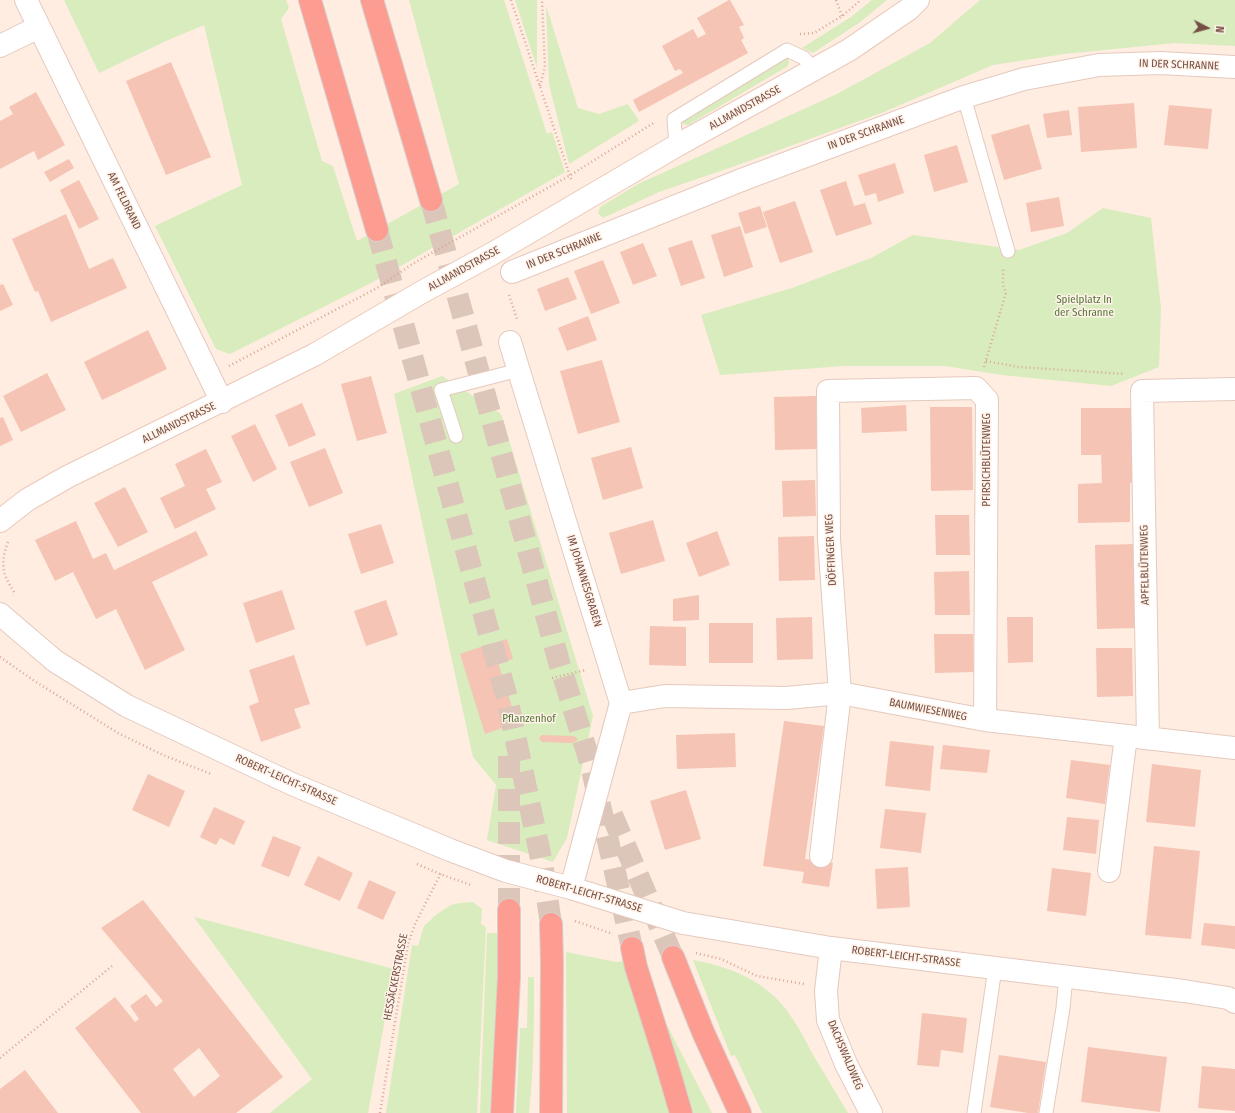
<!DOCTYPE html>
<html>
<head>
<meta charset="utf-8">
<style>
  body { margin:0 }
  #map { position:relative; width:1235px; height:1113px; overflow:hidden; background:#feede0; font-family:"Fira Sans Condensed",sans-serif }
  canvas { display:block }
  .north { position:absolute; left:1187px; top:8px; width:40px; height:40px; -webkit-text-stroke:3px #fff2e8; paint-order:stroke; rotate:96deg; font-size:11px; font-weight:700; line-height:16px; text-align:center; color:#764f45 }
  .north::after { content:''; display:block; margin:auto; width:14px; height:18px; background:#764f45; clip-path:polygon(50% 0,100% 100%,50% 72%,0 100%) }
</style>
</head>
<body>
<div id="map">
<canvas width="1235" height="1113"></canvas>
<div class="north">N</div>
</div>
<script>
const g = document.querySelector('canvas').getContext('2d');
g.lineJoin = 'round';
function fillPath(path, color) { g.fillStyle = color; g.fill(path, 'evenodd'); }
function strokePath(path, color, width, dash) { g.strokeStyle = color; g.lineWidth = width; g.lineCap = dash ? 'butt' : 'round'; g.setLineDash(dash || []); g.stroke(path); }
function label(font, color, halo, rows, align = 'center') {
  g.font = font + ' "Fira Sans Condensed",sans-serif'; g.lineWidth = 3; g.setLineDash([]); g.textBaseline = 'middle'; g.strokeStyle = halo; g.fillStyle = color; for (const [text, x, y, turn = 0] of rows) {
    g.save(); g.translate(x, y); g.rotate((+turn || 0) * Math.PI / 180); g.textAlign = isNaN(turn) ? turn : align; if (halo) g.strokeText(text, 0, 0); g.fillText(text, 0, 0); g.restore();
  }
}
const green = new Path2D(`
  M 64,0 L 286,0 L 289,8 L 281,19 L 322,161 L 333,166 L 357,241 L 459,184 L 409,0 L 504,0 L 547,134 L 552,132 L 565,172 L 371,283 L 230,354 L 216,349 L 155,226 L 242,185 L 204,25 L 166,41 L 99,73 Z
  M 515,0 L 537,0 L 537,68 Z
  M 872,0 L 887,0 L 859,23 L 813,53 L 802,48 L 851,17 Z
  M 980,0 L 1235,0 L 1235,46 L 1175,43 L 1064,54 L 993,65 L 884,112 L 735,166 L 659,192 L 603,218 L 598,213 L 600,207 L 638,184 L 837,94 L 930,43 Z
  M 546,5 L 578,108 L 599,114 L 628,104 L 639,121 L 569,164 L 549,84 Z
  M 783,57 L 788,58 L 789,62 L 788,66 L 688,125 L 683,124 L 681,120 Z
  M 1103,208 L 1151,218 L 1161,308 L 1159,367 L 1111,386 L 1002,375 L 945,366 L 845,366 L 720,375 L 701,315 L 792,288 L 871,258 L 913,235 L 1019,250 L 1067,233 Z
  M 442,376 L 501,414 L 593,716 L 567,838 L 553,862 L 487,840 L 496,785 L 473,757 L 394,394 Z
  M 473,902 L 482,909 L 481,924 L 486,927 L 477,1113 L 386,1113 L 412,945 L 418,946 L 424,926 L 437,914 L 451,905 L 460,903 Z
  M 194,917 L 394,969 L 368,1113 L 270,1113 L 312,1079 Z
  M 487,933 L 497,933 L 498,993 L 494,1113 L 480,1113 Z
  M 566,952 L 616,962 L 627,961 L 671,1113 L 567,1113 Z
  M 693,960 C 735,968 771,983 794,1021 C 801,1031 806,1042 812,1053 C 824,1073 836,1093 848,1113 L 762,1113 L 735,1055 L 731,1056 Z
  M 528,977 L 534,977 C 534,1023 534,1068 529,1113 L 516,1113 L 520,1028 L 527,1028 Z
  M 668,1027 L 712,1113 L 691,1113 L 666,1028 Z`);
const building = new Path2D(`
  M 729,0 L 730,0 L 744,25 L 739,27 L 744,38 L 741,40 L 748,53 L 639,112 L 633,100 L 683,73 L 680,69 L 675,71 L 662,46 L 693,29 L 698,38 L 706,34 L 697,18 Z
  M 171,62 L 211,157 L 166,175 L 126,81 Z
  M 36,92 L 65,145 L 38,160 L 34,151 L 0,169 L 0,121 L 13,114 L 9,107 Z
  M 1134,103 L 1137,148 L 1081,152 L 1078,107 Z
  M 1169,105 L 1212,109 L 1208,149 L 1164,145 Z
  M 1069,110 L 1072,135 L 1047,138 L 1043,114 Z
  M 1029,124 L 1042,169 L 1004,180 L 991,135 Z
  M 957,145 L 968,182 L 934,192 L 924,155 Z
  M 69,159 L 74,168 L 50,182 L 44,172 Z
  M 895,163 L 904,193 L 878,202 L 876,193 L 865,196 L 858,175 Z
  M 79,180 L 99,219 L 79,229 L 60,190 Z
  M 846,181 L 854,206 L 865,203 L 872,224 L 836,236 L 820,190 Z
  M 1059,197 L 1064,226 L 1031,232 L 1026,203 Z
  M 795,201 L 813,252 L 780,263 L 763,212 Z
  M 760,206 L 767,227 L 745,234 L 738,213 Z
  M 66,214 L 89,269 L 113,258 L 127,288 L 51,322 L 38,291 L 35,292 L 12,239 Z
  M 740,226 L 753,267 L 724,277 L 711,235 Z
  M 692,240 L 705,278 L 681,286 L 668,248 Z
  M 643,243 L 657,276 L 633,285 L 620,252 Z
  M 603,260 L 620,303 L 591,314 L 574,271 Z
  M 568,277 L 577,299 L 545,311 L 537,289 Z
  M 3,284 L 13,305 L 0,311 L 0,285 Z
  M 588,316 L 597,340 L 567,351 L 558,328 Z
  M 148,330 L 167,369 L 102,400 L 84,362 Z
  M 602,360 L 620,422 L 578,434 L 560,371 Z
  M 47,373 L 66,410 L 21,432 L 3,396 Z
  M 371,376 L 387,433 L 357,441 L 341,384 Z
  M 816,396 L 817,449 L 775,450 L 774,397 Z
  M 302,403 L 316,435 L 289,447 L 275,415 Z
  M 906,405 L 907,431 L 862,433 L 861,408 Z
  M 930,407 L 972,407 L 973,490 L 931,491 Z
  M 1081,408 L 1132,408 L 1132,483 L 1130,483 L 1130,522 L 1078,523 L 1078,484 L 1102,483 L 1101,455 L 1081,455 Z
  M 3,417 L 13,440 L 0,446 L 0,418 Z
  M 255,424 L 277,469 L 253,482 L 231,436 Z
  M 631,447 L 643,488 L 603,500 L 591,458 Z
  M 325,448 L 343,493 L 309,507 L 290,462 Z
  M 206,449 L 222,482 L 206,489 L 216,509 L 175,529 L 160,498 L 185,486 L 175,464 Z
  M 815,480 L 816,516 L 783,517 L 782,481 Z
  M 125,487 L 148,532 L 118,547 L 94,503 Z
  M 935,515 L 969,515 L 970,555 L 936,555 Z
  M 653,520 L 665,561 L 621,574 L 609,533 Z
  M 76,521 L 93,559 L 106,553 L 114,570 L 196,531 L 208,555 L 152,582 L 185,650 L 145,670 L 116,609 L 96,619 L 73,572 L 55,581 L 35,540 Z
  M 381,524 L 394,563 L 361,574 L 348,534 Z
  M 717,531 L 730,565 L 699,577 L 686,543 Z
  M 814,536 L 815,580 L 779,581 L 778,537 Z
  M 1136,544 L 1138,628 L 1097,629 L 1095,545 Z
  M 969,571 L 970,615 L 935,615 L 934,572 Z
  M 282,590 L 295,629 L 256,643 L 243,603 Z
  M 699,595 L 699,620 L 673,621 L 673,599 Z
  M 386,600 L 398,635 L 366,646 L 354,611 Z
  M 812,617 L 813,659 L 777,660 L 776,618 Z
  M 1007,617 L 1033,617 L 1033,662 L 1008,663 Z
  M 709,623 L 753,623 L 753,663 L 709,663 Z
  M 650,626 L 686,627 L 686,666 L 649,665 Z
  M 934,634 L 973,634 L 974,672 L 935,673 Z
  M 507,639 L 513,659 L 500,663 L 494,643 Z
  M 492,643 L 517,723 L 485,734 L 460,654 Z
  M 1096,648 L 1132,648 L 1133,696 L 1097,697 Z
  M 294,655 L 310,704 L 294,709 L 301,728 L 261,742 L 249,706 L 259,702 L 249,670 Z
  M 784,721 L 824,726 L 805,859 L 833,863 L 829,887 L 802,883 L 804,872 L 763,866 Z
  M 735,733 L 736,767 L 677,769 L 676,735 Z
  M 542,735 L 572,736 L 576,737 L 578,740 L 572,743 L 542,742 L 539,738 Z
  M 890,741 L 934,746 L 930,791 L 885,786 Z
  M 943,745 L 990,750 L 987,773 L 940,769 Z
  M 1071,760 L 1110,765 L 1105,804 L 1066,798 Z
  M 1152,764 L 1201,770 L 1195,827 L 1146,822 Z
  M 148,774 L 185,791 L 169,827 L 132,810 Z
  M 686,790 L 701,839 L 665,850 L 650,801 Z
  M 214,807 L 245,821 L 234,845 L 220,838 L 216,845 L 200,837 Z
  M 885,809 L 926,813 L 921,853 L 880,848 Z
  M 1067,817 L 1099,820 L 1096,854 L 1063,850 Z
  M 273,836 L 301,847 L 289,877 L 261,866 Z
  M 1154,846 L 1200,851 L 1191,939 L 1145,935 Z
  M 318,856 L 353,873 L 340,901 L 304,885 Z
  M 908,867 L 910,907 L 877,909 L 875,869 Z
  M 1052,868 L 1091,873 L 1086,916 L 1047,911 Z
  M 369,880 L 396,892 L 383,920 L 357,908 Z
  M 143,900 L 283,1077 L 236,1113 L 141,1113 L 75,1028 L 115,997 L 135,1022 L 139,1019 L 130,1006 L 146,994 L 156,1007 L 163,1001 L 101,928 ZM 199,1048 L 220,1076 L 194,1097 L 173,1069 Z
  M 1204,923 L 1235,926 L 1235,949 L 1201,945 Z
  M 922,1013 L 967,1018 L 963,1053 L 941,1050 L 939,1067 L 917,1065 Z
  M 1088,1047 L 1167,1057 L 1160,1112 L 1081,1102 Z
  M 999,1055 L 1046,1062 L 1038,1113 L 1028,1113 L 990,1107 Z
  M 1202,1066 L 1235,1069 L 1235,1111 L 1198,1108 Z
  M 25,1070 L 58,1113 L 0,1113 L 0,1089 Z`);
const highwayTunnel = new Path2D(`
  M 431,200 L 559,662 L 591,765 L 632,948
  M 377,230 L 507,698 L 542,863 L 551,924
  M 612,815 L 673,957
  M 509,910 L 509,755`);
const path = new Path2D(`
  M 511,0 L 572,182
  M 836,0 L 842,16
  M 800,34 L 814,33 L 842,16 L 861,0
  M 540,86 L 545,67 L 542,0
  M 509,295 L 517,319 L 516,321
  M 986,361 L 1019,367 L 1125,374
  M 229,366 L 377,288 L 414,263 L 569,176 L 655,122
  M 984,367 L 1006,293 L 1003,285 L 1003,268
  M 8,542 C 0,564 2,573 14,592 L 13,595
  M 0,657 L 36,682 L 118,733 L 163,755 L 211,774
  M 552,678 L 586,670
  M 417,864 L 440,874 L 471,885
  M 575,921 L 613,934
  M 696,953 L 721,959 L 757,976 L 804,984
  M 0,1058 L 112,966
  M 380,1113 L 408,944 L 415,924 L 441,873`);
const lane = new Path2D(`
  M 964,97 L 1008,251
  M 676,146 L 674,119 L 787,50 L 804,58 L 814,70
  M 456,436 L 441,390 L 519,370
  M 974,1113 L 995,968
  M 1046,1113 L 1063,1008 L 1066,977`);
const street = new Path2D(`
  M 26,0 L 222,402
  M 0,46 L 39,27
  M 512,272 L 744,179 L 964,97 L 1024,79 L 1099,65 L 1160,63 L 1235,67
  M 510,342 L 621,703 L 571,888
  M 0,614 L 55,661 L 127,706 L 292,784 L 450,850 L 506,871 L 571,888 L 683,923 L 831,948 L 1184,991 L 1228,998 L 1235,1002
  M 621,703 L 665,696 L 787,698 L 840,693 L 985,720 L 1235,748
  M 1148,738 L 1142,391 L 1235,389
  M 821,856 L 840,693 L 829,539 L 828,391 L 976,388 L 987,400 L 985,720
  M 1109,871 L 1126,736
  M 831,948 L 826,991 L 828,1020 L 846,1064 L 871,1113`);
const secondary = new Path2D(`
  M 0,521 L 27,500 L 67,477 L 314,355 L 422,292 L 490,255 L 676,146 L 849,50 L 909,9 L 918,0`);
const highway = new Path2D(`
  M 310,0 L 377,230
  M 372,0 L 431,200
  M 551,924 L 552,963 L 551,1113
  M 632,948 L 636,967 L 667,1065 L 681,1113
  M 673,957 L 703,1032 L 740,1113
  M 502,1113 L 509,977 L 509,910`);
const streetNames = [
  ["IN DER SCHRANNE",1179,65,2],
  ["ALLMANDSTRASSE",745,108,-29],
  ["IN DER SCHRANNE",866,133,-20],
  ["AM FELDRAND",124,201,64],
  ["IN DER SCHRANNE",564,251,-22],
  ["ALLMANDSTRASSE",464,269,-29],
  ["ALLMANDSTRASSE",179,423,-26],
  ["PFIRSICHBLÜTENWEG",987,460,-90],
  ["DÖFFINGER WEG",831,550,-93],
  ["APFELBLÜTENWEG",1145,565,-91],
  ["IM JOHANNESGRABEN",584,581,73],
  ["BAUMWIESENWEG",928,710,11],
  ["ROBERT-LEICHT-STRASSE",286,780,24],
  ["ROBERT-LEICHT-STRASSE",589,894,16],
  ["ROBERT-LEICHT-STRASSE",906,957,7],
  ["HESSÄCKERSTRASSE",396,977,-79],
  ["DACHSWALDWEG",845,1055,67]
];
const parkNames = [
  ["Spielplatz In",1084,300],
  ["der Schranne",1084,313],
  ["Pflanzenhof",529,719]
];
fillPath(green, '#d8ecbd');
fillPath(building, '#f5c4b5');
strokePath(highwayTunnel, '#dcc6b9', 22, [22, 11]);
strokePath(lane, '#e5c9be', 15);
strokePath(street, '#e5c9be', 24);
strokePath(secondary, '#eac9ba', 24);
strokePath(highway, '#d9cecb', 24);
strokePath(path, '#daa798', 2.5, [1, 3]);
strokePath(lane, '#fff', 13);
strokePath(street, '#fff', 22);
strokePath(secondary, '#fff', 22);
strokePath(highway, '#fd9c91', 22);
label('11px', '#764f45', '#fff2e8', streetNames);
label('11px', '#56773a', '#fff2e8', parkNames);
</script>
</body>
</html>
